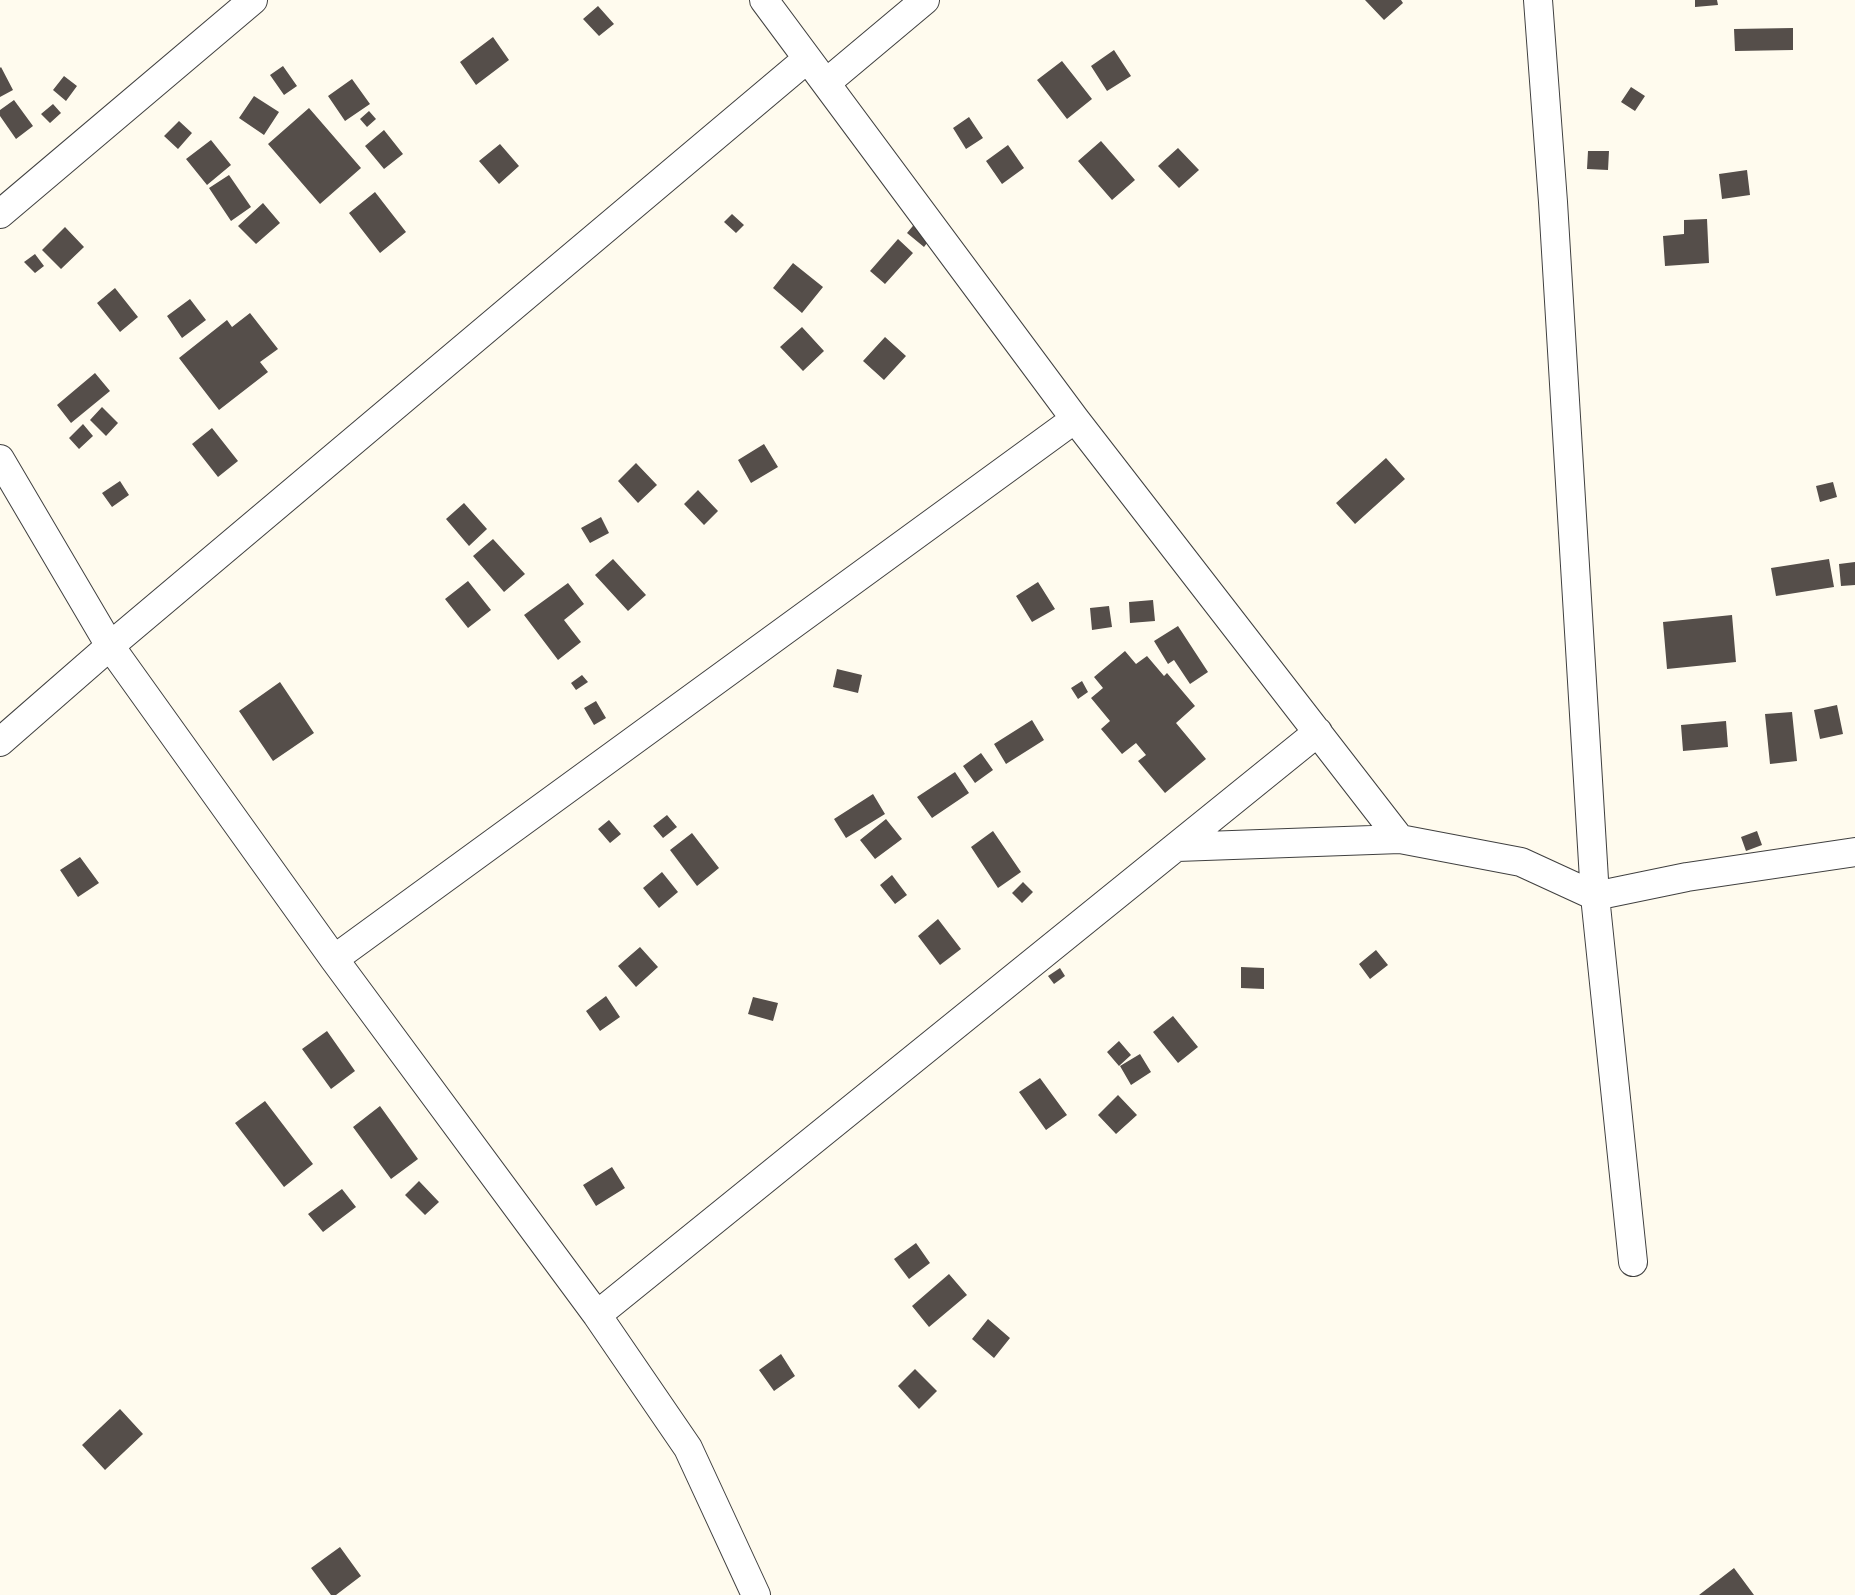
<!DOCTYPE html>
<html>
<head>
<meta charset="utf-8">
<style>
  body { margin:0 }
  canvas { display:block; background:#fffbee }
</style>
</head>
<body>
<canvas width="1855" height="1595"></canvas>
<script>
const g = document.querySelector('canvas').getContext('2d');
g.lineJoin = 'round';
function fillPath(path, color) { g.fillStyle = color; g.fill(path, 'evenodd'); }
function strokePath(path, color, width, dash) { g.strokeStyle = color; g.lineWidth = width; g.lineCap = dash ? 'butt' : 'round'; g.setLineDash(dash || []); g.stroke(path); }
const building = new Path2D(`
  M 1365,0 L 1401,0 L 1403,3 L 1384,20 Z
  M 1695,0 L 1717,0 L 1718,5 L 1695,7 Z
  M 598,6 L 614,24 L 599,36 L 583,19 Z
  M 1793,28 L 1793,50 L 1735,51 L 1734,29 Z
  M 493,37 L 509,60 L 476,85 L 460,62 Z
  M 1114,50 L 1131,76 L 1107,91 L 1091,66 Z
  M 1062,61 L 1092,99 L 1067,119 L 1037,80 Z
  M 283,66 L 297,86 L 284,95 L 270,75 Z
  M 1,67 L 13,90 L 0,97 L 0,68 Z
  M 64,76 L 77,86 L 66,101 L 53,90 Z
  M 352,79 L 370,104 L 345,121 L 328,96 Z
  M 1631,87 L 1645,96 L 1635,111 L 1621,102 Z
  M 254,96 L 279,112 L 264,135 L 239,118 Z
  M 14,100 L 33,126 L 16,139 L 0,116 L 0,110 Z
  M 53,104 L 61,113 L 50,123 L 41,114 Z
  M 309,108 L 361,168 L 320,204 L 268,144 Z
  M 369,111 L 376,119 L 367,127 L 360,119 Z
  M 969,117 L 983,138 L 966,149 L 953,128 Z
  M 179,121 L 192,133 L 178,149 L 164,136 Z
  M 384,130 L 403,154 L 384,169 L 365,146 Z
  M 211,140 L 231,165 L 207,185 L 186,159 Z
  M 1101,141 L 1135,180 L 1112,200 L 1078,161 Z
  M 500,144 L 519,166 L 499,184 L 479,161 Z
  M 1008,145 L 1024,168 L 1002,184 L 986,161 Z
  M 1178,148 L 1199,170 L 1179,188 L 1158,166 Z
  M 1588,151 L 1609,151 L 1608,170 L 1587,169 Z
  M 1747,170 L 1750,195 L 1722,199 L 1719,174 Z
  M 229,175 L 251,207 L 231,221 L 209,188 Z
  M 375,192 L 406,232 L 380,253 L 349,213 Z
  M 263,203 L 280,223 L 256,244 L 238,226 Z
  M 732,214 L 744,225 L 736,233 L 724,222 Z
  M 1707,219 L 1709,263 L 1665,266 L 1663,236 L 1684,234 L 1684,220 Z
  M 917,221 L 933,235 L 924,247 L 907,233 Z
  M 65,227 L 84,247 L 61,269 L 42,250 Z
  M 898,239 L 913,253 L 885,284 L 870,271 Z
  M 35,254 L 44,266 L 35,273 L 24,262 Z
  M 793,263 L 823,287 L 802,313 L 773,288 Z
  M 115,288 L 138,317 L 120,332 L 97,303 Z
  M 190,299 L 206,320 L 182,338 L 167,316 Z
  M 250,313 L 278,349 L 260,362 L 268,372 L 219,410 L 179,358 L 227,320 L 232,327 Z
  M 802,327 L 824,351 L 803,371 L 780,347 Z
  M 885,337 L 906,356 L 884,380 L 863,361 Z
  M 95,373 L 110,391 L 71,423 L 57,405 Z
  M 102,407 L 118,423 L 106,436 L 90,420 Z
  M 83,424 L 93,436 L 79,449 L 69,438 Z
  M 212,428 L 238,461 L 218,477 L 192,444 Z
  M 764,444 L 778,467 L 751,483 L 738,460 Z
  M 1386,458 L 1405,479 L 1355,524 L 1336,503 Z
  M 636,463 L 657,485 L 638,503 L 618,481 Z
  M 120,481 L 129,495 L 112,507 L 102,493 Z
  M 1833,482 L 1837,497 L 1820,502 L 1816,486 Z
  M 698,490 L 718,511 L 704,525 L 684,504 Z
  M 464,503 L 487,529 L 469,546 L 446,519 Z
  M 601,517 L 609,533 L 590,543 L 581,528 Z
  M 493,539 L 525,574 L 504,592 L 473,556 Z
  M 613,559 L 646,595 L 628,611 L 595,575 Z
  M 1829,559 L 1834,587 L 1776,596 L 1771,568 Z
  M 1855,562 L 1855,585 L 1841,586 L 1839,564 Z
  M 468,581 L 491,610 L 468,628 L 445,599 Z
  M 1038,582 L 1055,609 L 1032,622 L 1016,596 Z
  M 568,583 L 584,604 L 564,620 L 581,642 L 558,660 L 524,615 Z
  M 1153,600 L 1155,621 L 1130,623 L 1129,602 Z
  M 1109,606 L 1112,627 L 1092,630 L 1090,608 Z
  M 1732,615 L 1736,662 L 1667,669 L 1663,622 Z
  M 1178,626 L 1208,672 L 1190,684 L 1174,660 L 1168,664 L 1154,641 Z
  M 1125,651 L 1136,664 L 1147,656 L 1164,676 L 1167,673 L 1195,706 L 1176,723 L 1206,759 L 1165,793 L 1138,761 L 1146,755 L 1136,743 L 1122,754 L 1101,729 L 1110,721 L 1091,698 L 1103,688 L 1094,677 Z
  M 837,669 L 862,675 L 858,693 L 833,687 Z
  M 582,675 L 588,682 L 576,690 L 571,683 Z
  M 1082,681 L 1088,692 L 1078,699 L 1071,688 Z
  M 280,682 L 314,733 L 273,761 L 239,711 Z
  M 596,701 L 606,718 L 594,725 L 584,708 Z
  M 1837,705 L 1843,734 L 1820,739 L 1814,710 Z
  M 1792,712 L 1797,761 L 1770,764 L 1765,714 Z
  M 1032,720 L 1044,740 L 1006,764 L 994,744 Z
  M 1726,721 L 1728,747 L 1683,751 L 1681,725 Z
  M 981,753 L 993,770 L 975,783 L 963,766 Z
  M 955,772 L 969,793 L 932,818 L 917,797 Z
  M 873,794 L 885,814 L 846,838 L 834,819 Z
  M 667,815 L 677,827 L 663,838 L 653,826 Z
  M 886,819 L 902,839 L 875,859 L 860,840 Z
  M 609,820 L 621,834 L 610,843 L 598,829 Z
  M 993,831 L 1021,872 L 998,888 L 971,847 Z
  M 1757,831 L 1762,845 L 1746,851 L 1741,837 Z
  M 692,833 L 719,868 L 697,886 L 670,850 Z
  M 80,857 L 99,883 L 78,897 L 60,870 Z
  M 662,872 L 678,892 L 659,908 L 643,888 Z
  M 892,875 L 907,895 L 895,904 L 880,885 Z
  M 1023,882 L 1033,892 L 1022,903 L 1012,893 Z
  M 938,919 L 961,949 L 940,965 L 918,936 Z
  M 640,947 L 658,967 L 636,987 L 618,966 Z
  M 1376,950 L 1388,965 L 1370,979 L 1359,964 Z
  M 1241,967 L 1264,968 L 1264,989 L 1241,988 Z
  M 1060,968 L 1065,976 L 1054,984 L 1048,976 Z
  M 606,996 L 620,1017 L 600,1031 L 586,1011 Z
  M 753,997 L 778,1003 L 773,1021 L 748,1014 Z
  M 1173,1016 L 1198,1047 L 1178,1063 L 1153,1032 Z
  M 327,1031 L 355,1071 L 331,1089 L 302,1049 Z
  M 1119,1041 L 1131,1055 L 1119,1066 L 1107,1052 Z
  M 1140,1054 L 1151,1072 L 1131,1085 L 1120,1066 Z
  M 1040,1078 L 1067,1115 L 1046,1130 L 1019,1092 Z
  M 1118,1095 L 1137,1115 L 1116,1134 L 1098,1115 Z
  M 265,1101 L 313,1164 L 284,1187 L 235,1123 Z
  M 380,1106 L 418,1159 L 391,1179 L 353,1127 Z
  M 612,1167 L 625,1188 L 596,1206 L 583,1185 Z
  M 419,1181 L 439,1202 L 425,1215 L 405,1195 Z
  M 342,1189 L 356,1207 L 323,1232 L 308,1214 Z
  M 916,1243 L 930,1263 L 909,1279 L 894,1259 Z
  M 949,1274 L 967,1295 L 929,1327 L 912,1306 Z
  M 988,1319 L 1010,1338 L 994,1358 L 972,1339 Z
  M 781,1354 L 795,1376 L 774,1391 L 759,1370 Z
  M 915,1369 L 937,1391 L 919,1409 L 898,1386 Z
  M 120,1409 L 143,1434 L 105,1470 L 82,1445 Z
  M 340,1547 L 361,1576 L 336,1595 L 331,1595 L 311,1568 Z
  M 1734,1568 L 1754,1595 L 1699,1595 Z`);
const minor = new Path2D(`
  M 764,0 L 1075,419 L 1400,839
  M 1538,0 L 1553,202 L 1595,896 L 1633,1262
  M 826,83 L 925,0
  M 0,214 L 253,0
  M 0,459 L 110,646 L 334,959 L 597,1315 L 688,1448 L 756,1595
  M 0,742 L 110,646 L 807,59
  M 1177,847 L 1400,839 L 1521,862 L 1595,896 L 1687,877 L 1855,852
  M 334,959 L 1075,419
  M 597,1315 L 1318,732`);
fillPath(building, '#554e4a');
strokePath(minor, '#404040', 30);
strokePath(minor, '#fff', 28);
</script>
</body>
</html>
